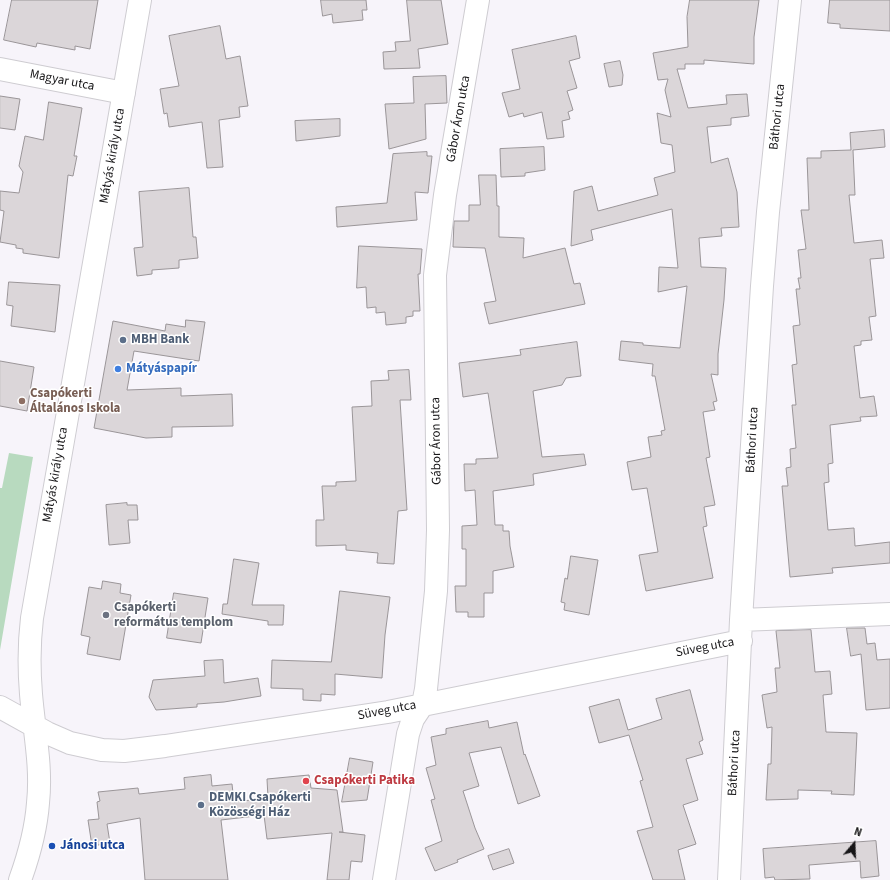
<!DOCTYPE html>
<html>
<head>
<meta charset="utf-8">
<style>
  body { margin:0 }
  #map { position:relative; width:890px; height:880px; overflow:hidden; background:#f7f4fa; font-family:"Source Sans 3",sans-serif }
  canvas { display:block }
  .north { position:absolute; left:834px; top:824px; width:40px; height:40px; -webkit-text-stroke:3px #fff; paint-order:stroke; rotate:19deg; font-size:11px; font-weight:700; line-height:16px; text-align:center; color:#161517 }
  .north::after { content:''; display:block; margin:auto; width:14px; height:18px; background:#161517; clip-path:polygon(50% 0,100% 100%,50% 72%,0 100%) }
</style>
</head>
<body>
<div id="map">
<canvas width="890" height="880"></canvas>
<div class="north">N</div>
</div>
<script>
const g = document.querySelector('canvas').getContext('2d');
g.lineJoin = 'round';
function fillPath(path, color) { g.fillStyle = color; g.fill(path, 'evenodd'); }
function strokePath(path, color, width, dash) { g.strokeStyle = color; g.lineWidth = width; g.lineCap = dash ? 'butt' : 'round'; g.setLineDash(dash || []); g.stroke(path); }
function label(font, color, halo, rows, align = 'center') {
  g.font = font + ' "Source Sans 3",sans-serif'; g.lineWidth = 3; g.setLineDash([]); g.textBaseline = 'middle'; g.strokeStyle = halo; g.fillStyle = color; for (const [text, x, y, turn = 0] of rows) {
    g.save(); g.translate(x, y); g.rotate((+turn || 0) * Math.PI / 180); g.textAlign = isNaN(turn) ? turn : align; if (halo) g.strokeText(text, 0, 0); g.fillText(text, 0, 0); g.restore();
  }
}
const green = new Path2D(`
  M 9,453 L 33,457 L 0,650 L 0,488 L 2,488 Z`);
const building = new Path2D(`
  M 12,0 L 98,0 L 90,49 L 75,46 L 75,50 L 37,43 L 36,47 L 4,40 Z
  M 321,0 L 366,0 L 367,10 L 362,10 L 363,20 L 333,23 L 332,14 L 323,16 Z
  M 407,0 L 441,0 L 448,44 L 418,49 L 420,68 L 384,69 L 383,52 L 396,51 L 395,42 L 410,41 Z
  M 690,0 L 759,0 L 754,37 L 754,64 L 704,60 L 704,64 L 685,64 L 685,69 L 677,69 L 688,108 L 727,104 L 726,95 L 747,94 L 749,116 L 731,118 L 731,125 L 707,127 L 711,163 L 728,158 L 737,192 L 739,227 L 721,228 L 722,236 L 699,238 L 701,267 L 726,268 L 724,300 L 718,354 L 718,375 L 711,374 L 717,401 L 713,402 L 715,410 L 703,412 L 710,457 L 706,458 L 715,505 L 704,507 L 707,526 L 703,527 L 713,578 L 646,591 L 639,555 L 658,552 L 647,488 L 632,490 L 627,462 L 651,457 L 648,437 L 662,435 L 661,431 L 665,430 L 655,376 L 652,376 L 653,364 L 619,360 L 621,341 L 643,343 L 643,345 L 680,348 L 687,286 L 658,292 L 659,267 L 678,268 L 672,209 L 591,230 L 593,240 L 571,246 L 574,191 L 592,186 L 598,211 L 658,195 L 654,178 L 675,172 L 672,145 L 661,143 L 657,113 L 671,117 L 665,90 L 668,79 L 658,80 L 653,53 L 688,47 L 687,17 Z
  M 830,0 L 890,0 L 890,31 L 840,28 L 840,24 L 828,23 Z
  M 220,26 L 226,59 L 240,56 L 248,106 L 239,107 L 240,117 L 219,120 L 223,167 L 207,168 L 202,122 L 169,127 L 167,113 L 164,114 L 160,89 L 179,86 L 169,36 Z
  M 576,36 L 580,58 L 569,61 L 577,88 L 567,91 L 573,110 L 568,112 L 570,119 L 562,121 L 564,137 L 547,139 L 542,112 L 524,117 L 523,113 L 509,117 L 502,93 L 520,89 L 512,50 Z
  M 620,61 L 623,75 L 622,85 L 609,87 L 604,64 Z
  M 446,76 L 447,103 L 425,104 L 426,139 L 389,149 L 385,104 L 414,103 L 413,77 Z
  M 0,96 L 20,99 L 15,130 L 0,128 Z
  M 49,102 L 82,108 L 74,156 L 77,156 L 73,176 L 68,175 L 59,258 L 23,253 L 23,249 L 16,248 L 16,245 L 0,242 L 4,211 L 0,210 L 0,191 L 19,193 L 23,172 L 19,166 L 25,136 L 43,140 Z
  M 340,119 L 340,136 L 296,141 L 295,121 Z
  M 884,130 L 885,147 L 853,150 L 855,195 L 849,195 L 854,243 L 882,240 L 884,258 L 870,259 L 876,316 L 869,317 L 872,340 L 861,341 L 861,345 L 854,346 L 860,398 L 874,396 L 877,416 L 860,417 L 861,421 L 830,425 L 833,463 L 828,464 L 829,482 L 824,483 L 828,530 L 854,528 L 855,546 L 890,542 L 890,563 L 832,568 L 833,573 L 790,577 L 782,486 L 788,486 L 786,468 L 791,467 L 790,449 L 796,448 L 792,405 L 796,405 L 792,365 L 797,364 L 793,326 L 800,325 L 796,289 L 800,289 L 798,278 L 801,278 L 798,250 L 806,249 L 801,210 L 809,210 L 807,158 L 821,158 L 821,151 L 851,150 L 850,133 Z
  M 544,147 L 545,170 L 525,173 L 525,176 L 501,177 L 500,149 Z
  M 427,152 L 427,156 L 432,156 L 428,193 L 415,192 L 417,220 L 337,227 L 336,207 L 387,203 L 393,154 Z
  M 479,175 L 496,175 L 497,206 L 499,206 L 499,237 L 524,238 L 523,258 L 565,248 L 574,284 L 580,283 L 585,304 L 489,324 L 484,303 L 496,301 L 485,248 L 453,247 L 454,221 L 469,221 L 469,205 L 480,205 Z
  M 189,188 L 193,237 L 196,237 L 198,258 L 179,260 L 179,268 L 152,270 L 152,274 L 137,276 L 134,248 L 143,247 L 139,192 Z
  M 359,246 L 422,249 L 420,274 L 418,274 L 420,311 L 413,311 L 413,316 L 406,317 L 406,323 L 386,325 L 385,312 L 376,313 L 376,307 L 367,308 L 366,287 L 357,288 Z
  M 9,282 L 60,285 L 55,332 L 11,326 L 13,306 L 7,305 Z
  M 186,320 L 205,322 L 199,361 L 134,351 L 127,390 L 181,388 L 181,396 L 232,394 L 233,426 L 172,427 L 172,437 L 146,438 L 94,428 L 113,321 L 165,331 L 166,324 L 185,327 Z
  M 577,342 L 581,376 L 566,378 L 562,385 L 533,391 L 542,457 L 584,454 L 586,465 L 533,474 L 534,485 L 493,491 L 495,525 L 503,525 L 503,531 L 509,531 L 510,546 L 514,567 L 493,571 L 493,593 L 484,593 L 484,617 L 468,617 L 468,612 L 456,612 L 455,586 L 466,586 L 466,549 L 462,549 L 462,526 L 477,525 L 475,490 L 465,491 L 464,464 L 476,464 L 476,459 L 498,458 L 488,393 L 463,397 L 459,363 L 521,355 L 520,350 Z
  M 0,361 L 34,367 L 27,411 L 0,406 Z
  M 409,370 L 411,400 L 400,400 L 407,510 L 398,511 L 394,564 L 377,563 L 378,553 L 346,550 L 346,545 L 316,546 L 316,520 L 324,520 L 322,486 L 336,486 L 336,482 L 356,481 L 352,407 L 372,406 L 371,381 L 389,380 L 388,371 Z
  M 127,503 L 127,505 L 137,505 L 138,520 L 128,520 L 130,543 L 109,545 L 106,505 Z
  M 571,556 L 598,560 L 589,615 L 564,610 L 565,603 L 561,602 L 565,578 L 567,579 Z
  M 234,559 L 259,563 L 252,605 L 284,605 L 283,625 L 268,625 L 268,621 L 222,614 L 223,604 L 227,604 Z
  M 103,581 L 121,584 L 120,593 L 131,595 L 120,660 L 87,654 L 90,637 L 81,635 L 89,587 L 101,589 Z
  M 340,591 L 390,597 L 385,635 L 382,678 L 335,674 L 335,695 L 321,694 L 321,701 L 303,700 L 303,689 L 271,688 L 272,660 L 331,662 Z
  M 174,593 L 208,598 L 201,643 L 167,638 Z
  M 847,628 L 865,628 L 867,644 L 875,643 L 877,660 L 890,659 L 890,708 L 866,710 L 861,654 L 851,656 Z
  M 811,630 L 815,672 L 830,671 L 832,694 L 823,695 L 826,732 L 857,733 L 854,795 L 831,794 L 832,791 L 798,790 L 798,799 L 766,800 L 768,764 L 771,764 L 772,727 L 767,728 L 762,695 L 777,692 L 775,668 L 780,668 L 776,631 Z
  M 223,660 L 224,683 L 258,678 L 261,696 L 224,702 L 197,704 L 197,707 L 156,710 L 149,697 L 153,680 L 205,676 L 204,661 Z
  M 690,690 L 703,740 L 699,742 L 703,754 L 686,759 L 698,800 L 683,805 L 696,844 L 678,850 L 685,880 L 653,880 L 637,831 L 653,827 L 640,781 L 643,780 L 629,735 L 599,743 L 589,707 L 619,699 L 628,730 L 662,719 L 656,699 Z
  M 488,721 L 489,728 L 517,722 L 524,755 L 525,754 L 540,796 L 518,804 L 501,747 L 469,753 L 479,786 L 463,791 L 475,828 L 484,849 L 457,860 L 458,862 L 435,871 L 425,848 L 442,841 L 431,800 L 435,799 L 426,768 L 436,765 L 431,737 L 446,734 L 446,729 Z
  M 350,758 L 373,762 L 367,800 L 342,802 Z
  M 211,775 L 212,786 L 232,784 L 234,802 L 268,798 L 267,779 L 309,775 L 311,788 L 337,790 L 343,832 L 339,832 L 365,835 L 362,862 L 351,861 L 349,880 L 327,880 L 332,833 L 267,839 L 264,815 L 221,820 L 228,880 L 145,880 L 140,818 L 107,824 L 110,843 L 92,846 L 88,820 L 99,819 L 97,802 L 100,801 L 98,792 L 138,788 L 139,794 L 185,789 L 184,778 Z
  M 876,841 L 879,876 L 861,878 L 860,861 L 809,865 L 810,879 L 775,880 L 774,877 L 765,878 L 763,849 Z
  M 509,849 L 514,863 L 493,870 L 488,856 Z`);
const minor = new Path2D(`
  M 0,69 L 124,93
  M 741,620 L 890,614
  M 0,707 L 47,733 L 70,743 L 102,750 L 124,751 L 165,746 L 388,712 L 741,641
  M 20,880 C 29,855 36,830 38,803 C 42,766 34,731 31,694 C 29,670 29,643 32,618 L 140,0
  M 384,880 L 408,734 L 413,719 L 423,704 L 426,689 L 436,591 L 438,530 L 435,275 L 445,195 L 478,0
  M 729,880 L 741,620 L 762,286 L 768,212 L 790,0`);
const markers = [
  [123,340,4,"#5c6f8a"],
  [118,369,4,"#3f7fe0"],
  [22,401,4,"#8d6e63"],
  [106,615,4,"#6b7280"],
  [306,781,4,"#e0444e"],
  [201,805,4,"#5c6f8a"],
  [52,846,4,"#1a4fb4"]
];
const streetNames = [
  ["Magyar utca",62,81,11],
  ["Báthori utca",778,117,-84],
  ["Gábor Áron utca",459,119,-80],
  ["Mátyás király utca",113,156,-80],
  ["Báthori utca",753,440,-87],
  ["Gábor Áron utca",437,441,-91],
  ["Mátyás király utca",56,475,-80],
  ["Süveg utca",705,648,-11],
  ["Süveg utca",387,711,-11],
  ["Báthori utca",735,763,-87]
];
const serviceNames = [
  ["MBH Bank",131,340],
  ["DEMKI Csapókerti",209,798],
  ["Közösségi Ház",209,813]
];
const shopNames = [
  ["Mátyáspapír",126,369]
];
const educationNames = [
  ["Csapókerti",30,394],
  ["Általános Iskola",30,409]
];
const worshipNames = [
  ["Csapókerti",114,608],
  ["református templom",114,623]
];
const healthNames = [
  ["Csapókerti Patika",314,781]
];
const transitNames = [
  ["Jánosi utca",60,846]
];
fillPath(green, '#b8dabf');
fillPath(building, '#dbd6d9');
strokePath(building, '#9a9598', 1);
strokePath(minor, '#ceccd1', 24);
strokePath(minor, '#fff', 22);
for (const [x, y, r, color] of markers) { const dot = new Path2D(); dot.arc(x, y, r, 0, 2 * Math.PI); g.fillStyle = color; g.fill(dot); strokePath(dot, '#fff', 1.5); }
label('13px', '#161517', '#fff', streetNames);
label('bold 13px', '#4e5e75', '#fff', serviceNames, 'left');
label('bold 13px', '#366cbe', '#fff', shopNames, 'left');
label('bold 13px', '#785e54', '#fff', educationNames, 'left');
label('bold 13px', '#5b616d', '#fff', worshipNames, 'left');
label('bold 13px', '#be3a42', '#fff', healthNames, 'left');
label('bold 13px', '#164399', '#fff', transitNames, 'left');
</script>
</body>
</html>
